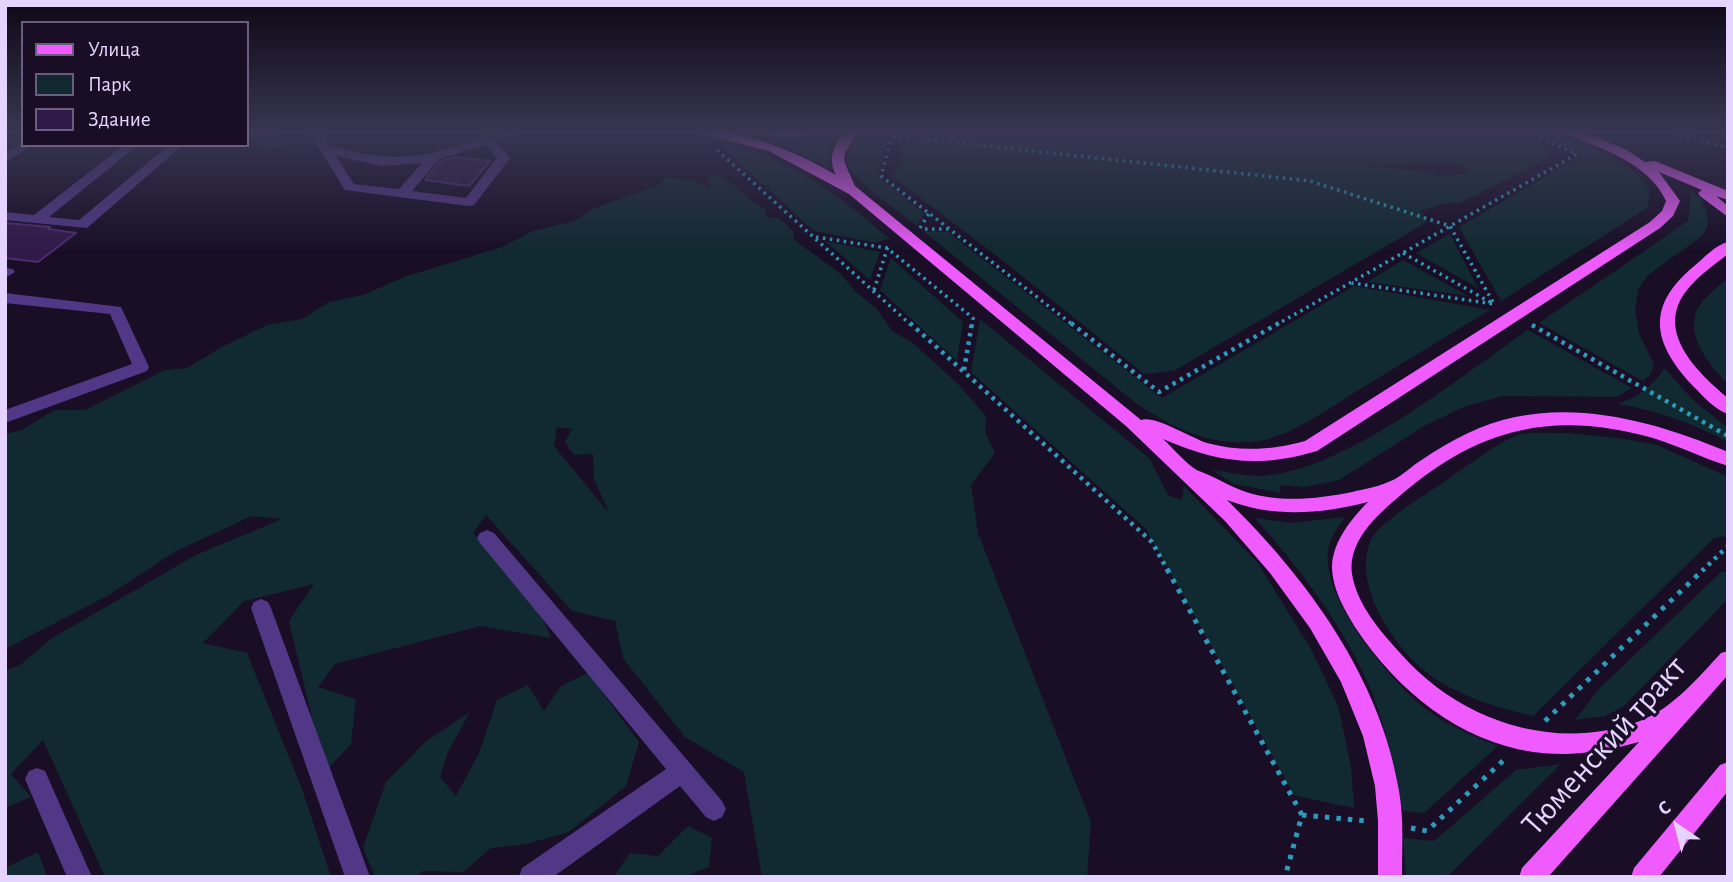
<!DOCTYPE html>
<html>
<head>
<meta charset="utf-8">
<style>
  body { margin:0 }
  #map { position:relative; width:1733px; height:882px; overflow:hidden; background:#190e26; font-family:"Alegreya Sans",sans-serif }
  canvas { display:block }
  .frame { position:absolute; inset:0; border:7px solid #e5d4ff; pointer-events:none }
  .legend { position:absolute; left:21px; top:21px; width:228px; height:126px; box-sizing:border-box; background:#190e26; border:2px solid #6b5d7d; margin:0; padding:9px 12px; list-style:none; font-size:21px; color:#e5d4ff }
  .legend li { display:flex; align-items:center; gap:14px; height:35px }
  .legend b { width:35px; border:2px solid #6b5d7d }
  .north { position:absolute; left:1642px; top:791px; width:70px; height:70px; -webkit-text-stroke:5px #190e26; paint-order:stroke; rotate:325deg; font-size:19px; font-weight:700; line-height:28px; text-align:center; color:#e5d4ff }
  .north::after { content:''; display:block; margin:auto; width:24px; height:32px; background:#e5d4ff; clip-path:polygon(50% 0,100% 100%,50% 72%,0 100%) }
</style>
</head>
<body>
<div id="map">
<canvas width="1733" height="882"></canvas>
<div class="frame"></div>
<ul class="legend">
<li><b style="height:9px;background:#ef5bff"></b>Улица</li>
<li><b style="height:19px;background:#112930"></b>Парк</li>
<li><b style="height:19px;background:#301a48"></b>Здание</li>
</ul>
<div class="north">С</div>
</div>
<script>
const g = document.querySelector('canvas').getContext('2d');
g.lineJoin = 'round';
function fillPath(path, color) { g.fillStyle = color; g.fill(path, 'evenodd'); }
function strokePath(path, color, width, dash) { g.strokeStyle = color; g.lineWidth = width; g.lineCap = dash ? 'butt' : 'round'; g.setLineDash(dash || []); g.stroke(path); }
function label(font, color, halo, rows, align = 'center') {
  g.font = font + ' "Alegreya Sans",sans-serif'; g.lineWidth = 6; g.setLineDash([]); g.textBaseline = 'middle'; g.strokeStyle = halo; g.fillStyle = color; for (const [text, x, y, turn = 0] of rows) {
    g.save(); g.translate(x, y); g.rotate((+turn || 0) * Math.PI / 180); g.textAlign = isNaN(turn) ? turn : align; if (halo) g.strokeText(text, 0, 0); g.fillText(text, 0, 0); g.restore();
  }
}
const green = new Path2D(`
  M 248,131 L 286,131 L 273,136 L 283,142 L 282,148 L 266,151 L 253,141 Z
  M 841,131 C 830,144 827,151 830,169 L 779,143 L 740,132 L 804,135 Z
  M 869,131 L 901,131 L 889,135 L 877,176 L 924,213 L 917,226 C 901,213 851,180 847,161 C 845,148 859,137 869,131 Z
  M 922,131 L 1513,131 L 1546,146 L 1551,154 L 1536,165 L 1462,202 L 1442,204 L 1421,211 L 1427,222 L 1174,371 L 1144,374 L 1007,264 L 892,176 L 903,164 L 899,148 L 920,140 L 916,133 ZM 1455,164 L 1465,167 L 1469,173 L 1441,177 L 1420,171 L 1364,165 Z
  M 1532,131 C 1539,131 1547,129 1554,131 C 1573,135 1639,169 1647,186 C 1651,194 1649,200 1647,208 L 1501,301 L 1459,227 L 1583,155 Z
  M 724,143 C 788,157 839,196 889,238 L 876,243 L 814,231 L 722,147 Z
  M 715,174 C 735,181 746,201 766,209 L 766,217 L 779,218 L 793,231 L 794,240 L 840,273 L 856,292 L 877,309 L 892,331 L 914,344 L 957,383 L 986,416 L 985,432 L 995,453 L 971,485 L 978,533 L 1091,822 L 1087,877 L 762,877 L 744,772 L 685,737 L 623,658 L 615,621 L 572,611 L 486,515 L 473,533 L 539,608 L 551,638 L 480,626 L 335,664 L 318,687 L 356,699 L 351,744 L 325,772 L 289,621 L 314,584 L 244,601 L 203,643 L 247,653 L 302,789 L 331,877 L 105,877 L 43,740 L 11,774 L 31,797 L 5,808 L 5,671 L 20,665 L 52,638 L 196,555 L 282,519 L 252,516 L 176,551 L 109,595 L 5,649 L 5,434 L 22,430 L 54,410 L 85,410 L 165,370 L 187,368 L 222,347 L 267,325 L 302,319 L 329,302 L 363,295 L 407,276 L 502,247 L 533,231 L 574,221 L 595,208 L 657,186 L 666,177 L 695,181 L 710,188 L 708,177 ZM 557,427 L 572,429 L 565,442 L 574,455 L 593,454 L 594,479 L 609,513 L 554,446 Z
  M 1691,192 L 1704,201 L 1701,206 L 1707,210 L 1708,226 L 1702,236 L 1647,276 L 1638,290 L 1635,312 L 1639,333 L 1654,365 L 1650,375 L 1643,381 L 1539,323 L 1688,221 Z
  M 923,231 L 948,232 L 1162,398 L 1354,286 L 1490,310 C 1447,336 1404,362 1362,388 C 1332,406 1287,440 1252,442 C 1206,445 1174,428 1137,404 Z
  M 1450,234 L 1478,288 L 1416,253 Z
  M 825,241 L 880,252 L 870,280 Z
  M 891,258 L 963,322 L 957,361 L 880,290 Z
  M 1403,260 L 1468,296 L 1367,282 Z
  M 1728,278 L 1728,384 C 1712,368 1689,341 1695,316 C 1698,301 1717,288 1728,278 Z
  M 980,319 L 1150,459 L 1168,495 L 1182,500 L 1184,486 L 1258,563 L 1312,651 L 1338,706 L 1351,766 L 1354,808 L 1295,796 L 1146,529 L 971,372 Z
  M 1528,330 L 1632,388 L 1616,397 L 1503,396 L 1466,406 L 1426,425 L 1339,480 L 1305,487 L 1279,485 L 1281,493 L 1234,484 L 1212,470 C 1228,472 1245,476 1261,476 C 1344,472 1459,377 1528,330 Z
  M 1664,368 L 1693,400 L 1728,428 L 1728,442 C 1693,423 1656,410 1618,404 C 1637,397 1654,386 1664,368 Z
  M 1569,433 L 1625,439 L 1657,445 L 1728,477 L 1728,536 L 1714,538 L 1533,716 C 1500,708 1469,700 1439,681 C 1399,657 1348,584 1372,538 C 1380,522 1428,493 1444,482 C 1463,469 1500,440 1521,434 C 1535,431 1554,434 1569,433 Z
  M 1345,517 C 1341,524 1334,532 1331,540 C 1310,588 1391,682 1427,710 C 1447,726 1474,736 1498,746 L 1424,813 L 1403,811 C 1393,767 1385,718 1365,677 C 1338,618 1297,566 1255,518 L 1291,523 Z
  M 1721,572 L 1728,572 L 1728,599 L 1623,707 L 1605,716 L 1575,720 L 1598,690 Z
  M 588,673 L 639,742 L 626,786 L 569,832 L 526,844 L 491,848 L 463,872 L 422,871 L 417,877 L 375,877 L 363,848 L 386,782 L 425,742 L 470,712 L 448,752 L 440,777 L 456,796 L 479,753 L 497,700 L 528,685 L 544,711 L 561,686 Z
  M 1561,764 L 1447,877 L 1406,877 L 1403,838 L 1434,841 L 1516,770 Z
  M 688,826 L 712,838 L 709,867 L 684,877 L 614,877 L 630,853 L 658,856 Z
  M 38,852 L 47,877 L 5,877 L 5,868 Z`);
const building = new Path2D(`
  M 455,157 L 490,161 L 469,186 L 425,180 L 440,161 Z
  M 5,223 L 50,227 L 48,229 L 76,233 L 38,262 L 5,258 Z`);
const pathFar2 = new Path2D(`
  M 906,131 L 892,136 L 881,176 L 1073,325
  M 1667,131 L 1728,148
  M 893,136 L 1310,181 L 1450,226 L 1494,304 L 1352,283
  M 717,150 L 911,325
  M 920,228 L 929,213
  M 925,229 L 948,229
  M 816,237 L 887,248 L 973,318 L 972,325
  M 1403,253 L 1490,302
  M 874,290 L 888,246
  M 1276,325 L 1577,154 L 1524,131`);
const pathFar1 = new Path2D(`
  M 910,323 L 1152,542 L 1168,571
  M 1071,323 L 1159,392 L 1279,323
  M 1532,325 L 1728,436
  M 964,370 L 972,323
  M 1702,571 L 1728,546`);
const path = new Path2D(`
  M 1167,569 L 1302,815 L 1285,877
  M 1545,721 L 1704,569
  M 1302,815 L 1367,821
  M 1411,828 L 1427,831 L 1506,758`);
const minor = new Path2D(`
  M 308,131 L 320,131 L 330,145 C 374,160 413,161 457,146 C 478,140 497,129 519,131 L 496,141 L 510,158 L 474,205 L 469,206 L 345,190 ZM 486,145 L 497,158 L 466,198 L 412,191 L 439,159 ZM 336,156 L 382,166 L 422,163 L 399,189 L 354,184 Z
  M 23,143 L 23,145 L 34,145 L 5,162 L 5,153 Z
  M 124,145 L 138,145 L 49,217 L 79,220 L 169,145 L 183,145 L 87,228 L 5,220 L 5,212 L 34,215 Z
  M 5,268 L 13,269 L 15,272 L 5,278 Z
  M 5,293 L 121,307 L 149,367 L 147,371 L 5,423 L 5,410 L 132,364 L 110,314 L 5,303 Z
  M 487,530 L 494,533 L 722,801 L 726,809 L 722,817 L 714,821 L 706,817 L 680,786 L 553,877 L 519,877 L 522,868 L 666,769 L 480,543 L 477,538 L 480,533 Z
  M 261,599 L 268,602 L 271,608 L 370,877 L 345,877 L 251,608 L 254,602 Z
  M 37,768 L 45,771 L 92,877 L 67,877 L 25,779 L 29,771 Z`);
const major = new Path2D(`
  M 691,131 C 738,127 795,151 836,175 C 827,157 834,144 847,131 L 859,131 C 839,162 841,153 855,186 L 1141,420 C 1155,415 1191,438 1207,443 C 1240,452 1273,450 1305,441 L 1650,222 L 1662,211 L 1666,201 C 1649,163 1602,149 1567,134 L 1565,131 L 1580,131 L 1625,149 L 1645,162 L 1655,161 L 1728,191 L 1728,200 L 1716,196 L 1728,206 L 1728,217 L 1700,196 L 1698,193 L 1702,190 L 1659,172 L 1680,201 L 1673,216 L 1660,228 L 1317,451 C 1259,468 1218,463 1163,439 C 1171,446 1190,468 1199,471 C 1214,476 1230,487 1246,492 C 1280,503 1318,499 1352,492 C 1365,489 1381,486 1393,480 C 1403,475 1413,465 1423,459 C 1451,440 1482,424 1515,417 C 1586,402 1662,424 1728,452 L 1728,466 C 1703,458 1679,446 1653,438 C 1550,409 1475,429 1395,500 C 1373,519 1348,543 1352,574 C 1357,605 1381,632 1401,654 C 1460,721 1555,753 1640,721 C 1673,708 1698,678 1721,653 L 1728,651 L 1728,675 L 1548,877 L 1519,877 L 1522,868 L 1639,742 C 1603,752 1570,757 1533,752 C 1459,741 1397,690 1357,630 C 1345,611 1332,589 1332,566 C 1333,541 1352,518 1368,502 C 1320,514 1274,518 1227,500 C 1307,578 1381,679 1399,791 C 1404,819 1402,848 1402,877 L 1378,877 L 1378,821 L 1375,786 L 1363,736 L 1341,682 L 1310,628 L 1270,573 L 1225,521 L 1126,426 L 849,194 L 769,151 Z
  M 766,131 L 816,131 C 807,138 775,138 766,131 Z
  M 1728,242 L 1728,254 C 1714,265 1698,276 1687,290 C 1654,331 1697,372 1728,398 L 1728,414 C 1715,410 1703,396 1694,387 C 1654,345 1644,308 1693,267 C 1703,259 1715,245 1728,242 Z
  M 1728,762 L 1728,791 L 1659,877 L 1631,877 L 1634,868 L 1720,765 Z`);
const nearStreetnames = [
  ["Тюменский тракт",1604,746,-48]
];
fillPath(green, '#112930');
fillPath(building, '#301a48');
strokePath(building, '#4e2b74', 2);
strokePath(pathFar2, '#2c9cbb', 3.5, [2.5, 4.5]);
strokePath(pathFar1, '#2c9cbb', 4.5, [3.5, 5]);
strokePath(path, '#2c9cbb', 5, [4.5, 7]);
fillPath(minor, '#513886');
fillPath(major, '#ef5bff');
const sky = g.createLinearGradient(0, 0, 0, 254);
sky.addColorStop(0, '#0e0815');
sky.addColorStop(0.52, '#383652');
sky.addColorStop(1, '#38365200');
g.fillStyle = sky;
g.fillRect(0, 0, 1733, 254);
label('33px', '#e5d4ff', '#190e26', nearStreetnames);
</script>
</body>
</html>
